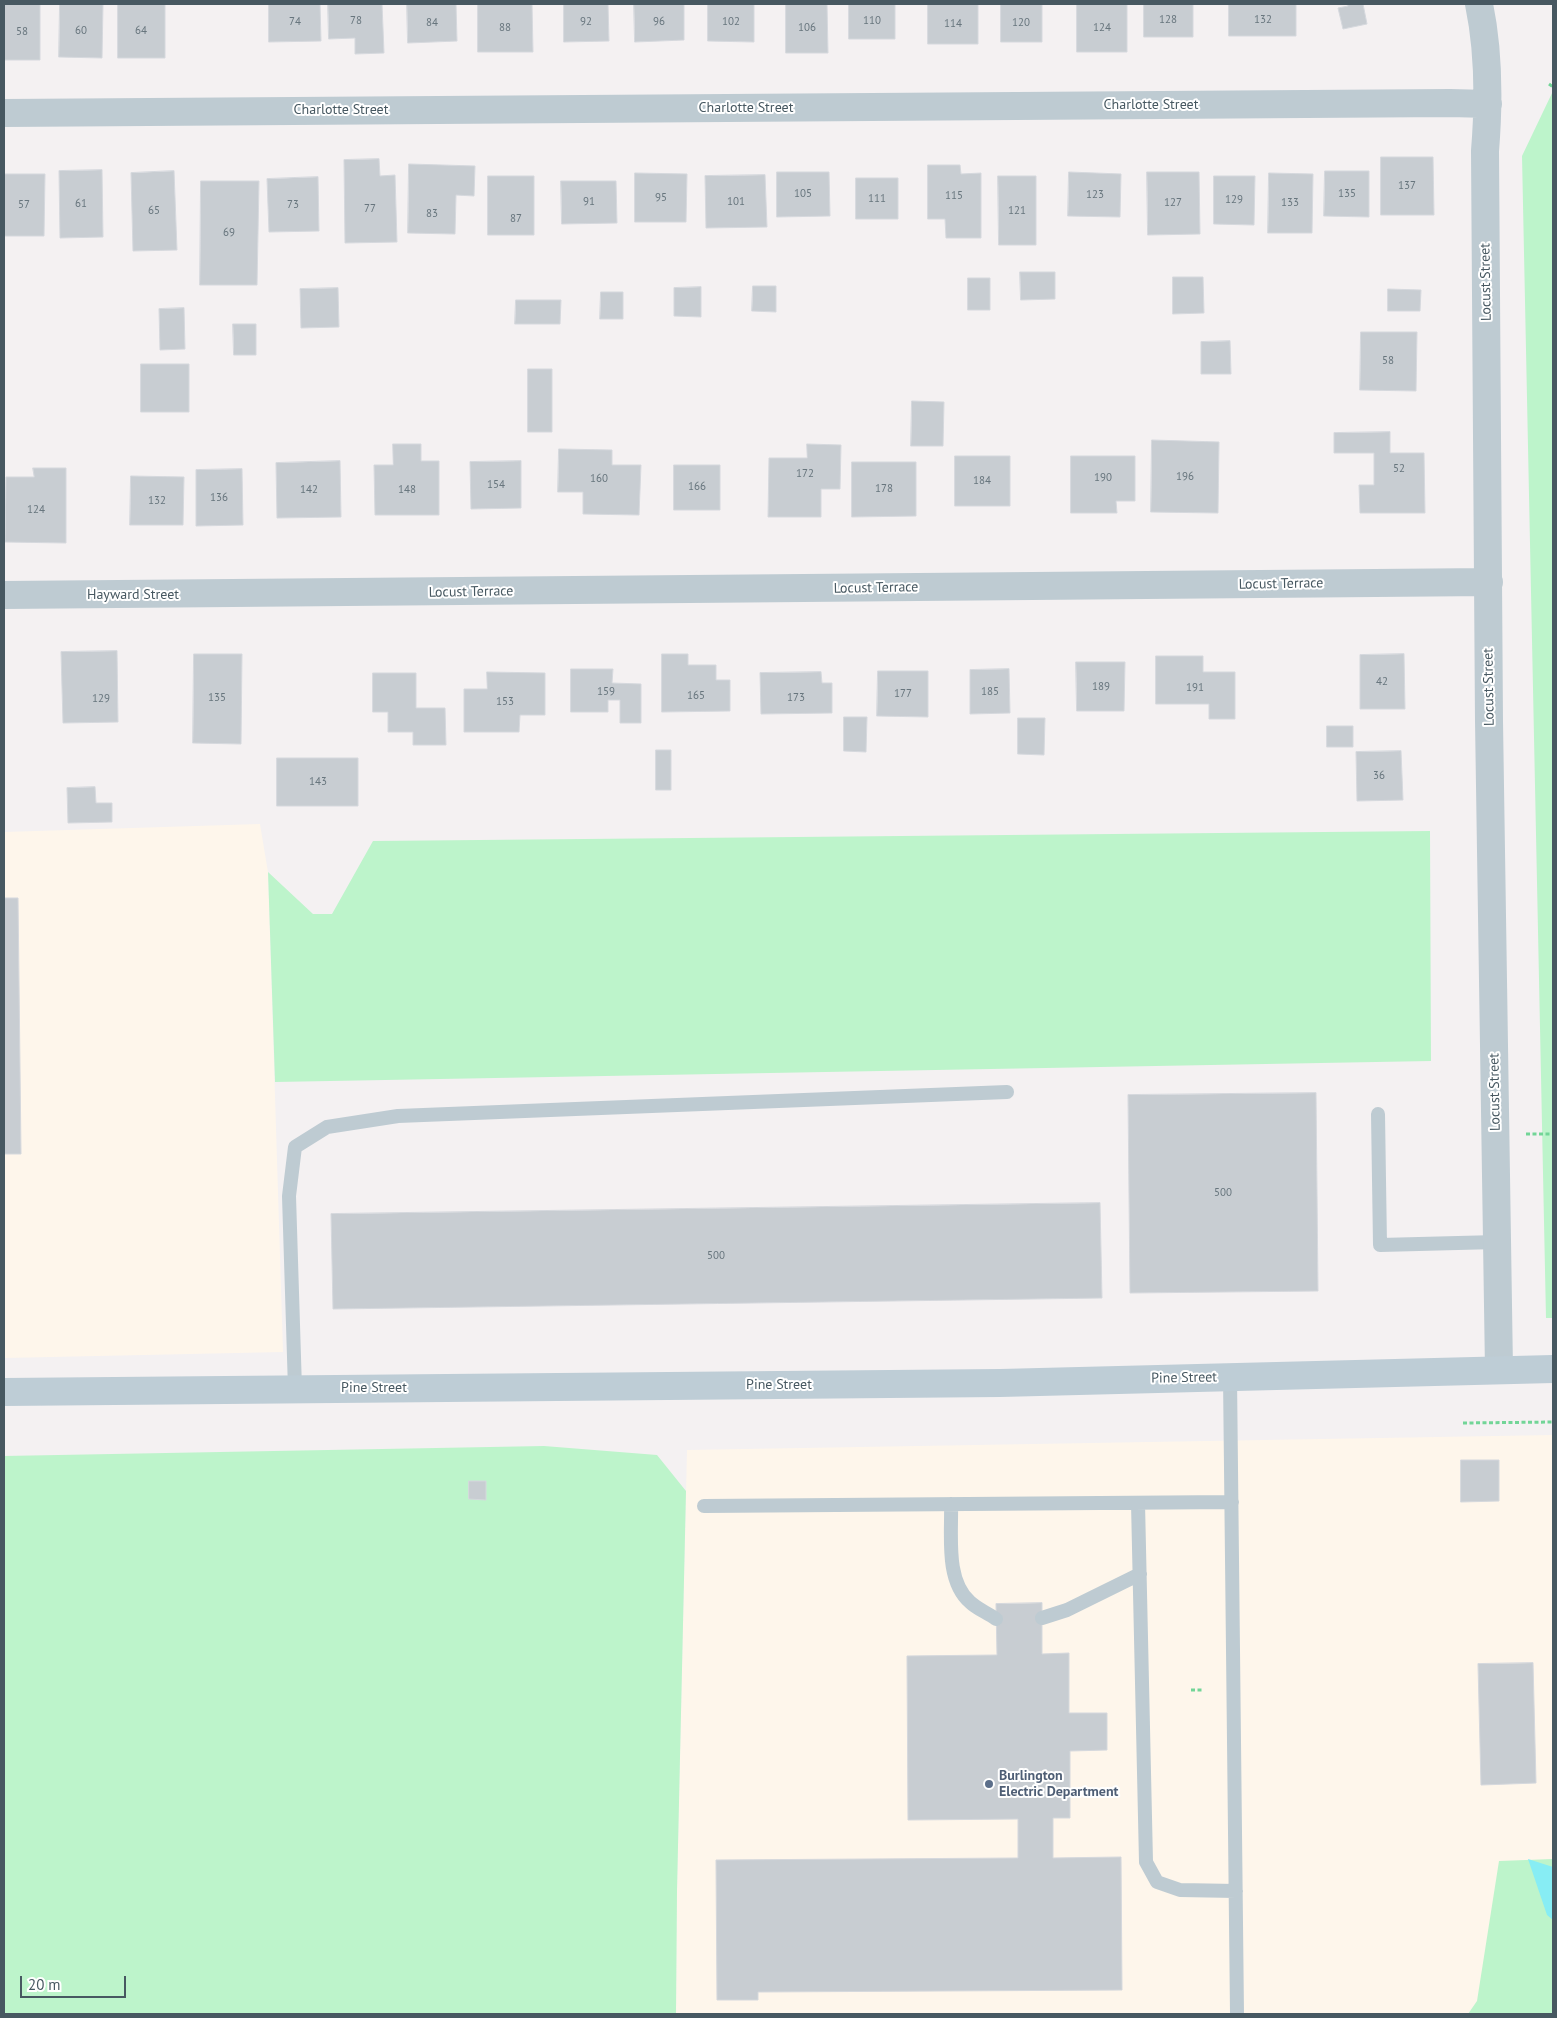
<!DOCTYPE html>
<html>
<head>
<meta charset="utf-8">
<style>
  body { margin:0 }
  #map { position:relative; width:1557px; height:2018px; overflow:hidden; background:#f4f1f2; font-family:"PT Sans",sans-serif }
  canvas { display:block }
  .frame { position:absolute; inset:0; border:5px solid #475861; pointer-events:none }
  .scale { position:absolute; left:20px; top:1976px; width:106px; height:22px; box-sizing:border-box; border:2px solid #475861; border-top:0; padding-left:6px; font-size:15px; line-height:18px; white-space:nowrap; color:#475861; -webkit-text-stroke:4px #fff; paint-order:stroke }
</style>
</head>
<body>
<div id="map">
<canvas width="1557" height="2018"></canvas>
<div class="frame"></div>
<div class="scale">20 m</div>
</div>
<script>
const g = document.querySelector('canvas').getContext('2d');
g.lineJoin = 'round';
function fillPath(path, color) { g.fillStyle = color; g.fill(path, 'evenodd'); }
function strokePath(path, color, width, dash) { g.strokeStyle = color; g.lineWidth = width; g.lineCap = dash ? 'butt' : 'round'; g.setLineDash(dash || []); g.stroke(path); }
function label(font, color, halo, rows, align = 'center') {
  g.font = font + ' "PT Sans",sans-serif'; g.lineWidth = 4; g.setLineDash([]); g.textBaseline = 'middle'; g.strokeStyle = halo; g.fillStyle = color; for (const [text, x, y, turn = 0] of rows) {
    g.save(); g.translate(x, y); g.rotate((+turn || 0) * Math.PI / 180); g.textAlign = isNaN(turn) ? turn : align; if (halo) g.strokeText(text, 0, 0); g.fillText(text, 0, 0); g.restore();
  }
}
const commercial = new Path2D(`
  M 260,824 L 268,872 L 283,1352 L 4,1358 L 4,832 Z
  M 1553,1435 L 1553,2014 L 676,2014 L 677,1891 L 687,1450 Z`);
const green = new Path2D(`
  M 1553,91 L 1553,1318 L 1546,1318 L 1522,156 Z
  M 1430,831 L 1431,1061 L 275,1082 L 268,872 L 313,914 L 332,914 L 373,841 Z
  M 544,1446 L 657,1455 L 686,1491 L 677,1891 L 676,2014 L 4,2014 L 4,1456 Z
  M 1553,1859 L 1553,2014 L 1468,2014 L 1477,2001 L 1499,1861 Z`);
const water = new Path2D(`
  M 1528,1859 L 1553,1867 L 1553,1920 L 1547,1915 Z`);
const building = new Path2D(`
  M 4,4 L 40,4 L 40,60 L 4,60 Z
  M 60,4 L 103,4 L 102,58 L 59,57 Z
  M 118,4 L 165,4 L 165,58 L 118,58 Z
  M 269,4 L 320,4 L 321,41 L 269,42 Z
  M 328,4 L 382,4 L 384,53 L 355,54 L 355,38 L 329,39 Z
  M 407,4 L 456,4 L 457,41 L 408,43 Z
  M 478,4 L 532,4 L 533,52 L 478,52 Z
  M 564,4 L 608,4 L 609,41 L 564,42 Z
  M 634,4 L 684,4 L 684,40 L 635,42 Z
  M 708,4 L 754,4 L 754,42 L 708,41 Z
  M 786,4 L 827,4 L 828,53 L 786,53 Z
  M 849,4 L 895,4 L 895,39 L 849,39 Z
  M 928,4 L 978,4 L 978,44 L 928,44 Z
  M 1001,4 L 1042,4 L 1042,42 L 1001,42 Z
  M 1077,4 L 1127,4 L 1127,52 L 1077,52 Z
  M 1144,4 L 1193,4 L 1193,37 L 1144,37 Z
  M 1229,4 L 1296,4 L 1296,36 L 1229,36 Z
  M 1347,4 L 1363,4 L 1367,24 L 1343,29 L 1338,8 L 1348,6 Z
  M 1381,157 L 1433,157 L 1434,215 L 1381,215 Z
  M 379,159 L 380,176 L 395,175 L 397,242 L 345,243 L 344,160 Z
  M 409,164 L 475,166 L 474,196 L 456,195 L 455,234 L 408,233 Z
  M 928,165 L 960,165 L 961,174 L 981,173 L 981,238 L 946,238 L 945,219 L 928,219 Z
  M 102,170 L 103,237 L 60,238 L 59,171 Z
  M 174,171 L 177,250 L 133,251 L 131,173 Z
  M 1325,171 L 1369,171 L 1369,217 L 1324,216 Z
  M 777,172 L 829,172 L 830,216 L 777,217 Z
  M 1069,172 L 1121,174 L 1120,217 L 1068,216 Z
  M 1147,172 L 1199,172 L 1200,234 L 1148,235 Z
  M 635,173 L 687,174 L 686,222 L 635,222 Z
  M 1269,173 L 1313,174 L 1312,233 L 1268,233 Z
  M 4,174 L 45,174 L 44,236 L 4,236 Z
  M 765,175 L 767,227 L 706,228 L 705,176 Z
  M 488,176 L 534,176 L 534,235 L 488,235 Z
  M 998,176 L 1036,176 L 1036,245 L 999,245 Z
  M 1214,176 L 1255,176 L 1254,225 L 1214,224 Z
  M 318,177 L 319,231 L 269,232 L 267,179 Z
  M 856,178 L 898,178 L 898,219 L 856,219 Z
  M 201,181 L 259,181 L 257,285 L 200,285 Z
  M 561,181 L 616,181 L 617,223 L 562,224 Z
  M 1020,272 L 1055,272 L 1055,299 L 1021,300 Z
  M 1173,277 L 1203,277 L 1204,313 L 1173,314 Z
  M 968,278 L 990,278 L 990,310 L 968,310 Z
  M 753,286 L 776,286 L 776,312 L 752,311 Z
  M 701,287 L 701,317 L 674,316 L 674,288 Z
  M 338,288 L 339,327 L 301,328 L 300,289 Z
  M 1388,289 L 1421,290 L 1420,311 L 1388,311 Z
  M 601,292 L 623,292 L 623,319 L 600,319 Z
  M 516,300 L 561,300 L 560,324 L 515,324 Z
  M 184,308 L 185,349 L 160,350 L 159,309 Z
  M 233,324 L 256,324 L 256,355 L 234,355 Z
  M 1361,332 L 1417,332 L 1416,391 L 1360,390 Z
  M 1230,341 L 1231,374 L 1201,374 L 1201,342 Z
  M 141,364 L 189,364 L 189,412 L 141,412 Z
  M 528,369 L 552,369 L 552,432 L 528,432 Z
  M 912,401 L 944,402 L 943,446 L 911,446 Z
  M 1390,432 L 1390,453 L 1424,453 L 1425,513 L 1360,513 L 1359,485 L 1374,485 L 1374,453 L 1334,453 L 1334,433 Z
  M 1152,440 L 1219,442 L 1218,513 L 1151,512 Z
  M 393,444 L 421,444 L 421,461 L 439,461 L 439,515 L 375,515 L 374,465 L 393,465 Z
  M 807,444 L 841,445 L 840,489 L 821,489 L 821,517 L 768,517 L 769,458 L 807,458 Z
  M 559,449 L 612,450 L 612,465 L 641,465 L 639,515 L 583,514 L 583,492 L 558,492 Z
  M 955,456 L 1010,456 L 1010,506 L 955,506 Z
  M 1071,456 L 1135,456 L 1135,501 L 1116,501 L 1117,513 L 1071,513 Z
  M 340,461 L 341,517 L 277,518 L 276,463 Z
  M 521,461 L 521,508 L 471,509 L 470,462 Z
  M 852,462 L 916,462 L 916,516 L 852,517 Z
  M 674,465 L 720,465 L 720,510 L 674,510 Z
  M 33,468 L 66,468 L 66,543 L 5,542 L 6,477 L 34,477 Z
  M 242,469 L 243,525 L 196,526 L 196,470 Z
  M 131,476 L 184,477 L 183,525 L 130,525 Z
  M 117,651 L 118,722 L 63,723 L 61,652 Z
  M 194,654 L 242,654 L 241,744 L 193,743 Z
  M 662,654 L 688,654 L 688,665 L 716,665 L 716,680 L 730,680 L 730,711 L 662,712 Z
  M 1404,654 L 1405,709 L 1360,709 L 1360,655 Z
  M 1156,656 L 1203,656 L 1203,672 L 1235,672 L 1235,719 L 1209,719 L 1209,704 L 1156,704 Z
  M 1076,662 L 1125,662 L 1124,711 L 1077,711 Z
  M 571,669 L 613,669 L 612,683 L 641,684 L 641,723 L 620,723 L 620,700 L 608,700 L 608,712 L 571,712 Z
  M 1009,669 L 1010,713 L 970,714 L 970,670 Z
  M 878,671 L 928,671 L 928,717 L 877,716 Z
  M 487,672 L 545,673 L 545,715 L 520,715 L 519,732 L 464,732 L 464,689 L 487,689 Z
  M 821,672 L 822,683 L 832,683 L 832,713 L 761,714 L 760,673 Z
  M 373,673 L 416,673 L 416,708 L 445,708 L 446,745 L 413,745 L 413,732 L 388,732 L 388,712 L 373,712 Z
  M 844,717 L 867,717 L 866,752 L 844,751 Z
  M 1018,718 L 1045,718 L 1044,755 L 1018,754 Z
  M 1327,726 L 1353,726 L 1353,747 L 1327,747 Z
  M 656,750 L 671,750 L 671,790 L 656,790 Z
  M 1401,751 L 1403,800 L 1357,801 L 1356,752 Z
  M 277,758 L 358,758 L 358,806 L 277,806 Z
  M 95,787 L 96,803 L 112,803 L 112,822 L 68,823 L 67,788 Z
  M 4,898 L 18,898 L 21,1154 L 4,1154 Z
  M 1316,1093 L 1318,1291 L 1130,1293 L 1128,1095 Z
  M 1100,1203 L 1102,1298 L 333,1309 L 331,1214 Z
  M 1461,1460 L 1499,1460 L 1499,1501 L 1461,1502 Z
  M 469,1481 L 486,1481 L 486,1500 L 469,1499 Z
  M 1042,1603 L 1042,1654 L 1069,1653 L 1069,1713 L 1107,1713 L 1107,1750 L 1070,1751 L 1070,1818 L 1053,1818 L 1053,1858 L 1121,1857 L 1122,1990 L 758,1992 L 758,2000 L 717,2000 L 716,1860 L 1018,1858 L 1018,1819 L 908,1820 L 907,1656 L 997,1655 L 996,1604 Z
  M 1533,1663 L 1536,1783 L 1481,1785 L 1478,1664 Z`);
const path = new Path2D(`
  M 1549,84 L 1553,87
  M 1526,1134 L 1553,1134
  M 1463,1423 L 1553,1422
  M 1191,1690 L 1204,1690`);
const service = new Path2D(`
  M 1378,1114 L 1380,1245 L 1497,1242
  M 1230,1377 L 1237,2014
  M 295,1389 L 289,1196 L 295,1147 L 327,1127 L 398,1116 L 1007,1092
  M 1138,1503 L 1146,1862 L 1157,1882 L 1180,1890 L 1236,1891
  M 951,1504 C 952,1535 945,1580 970,1602 C 977,1609 988,1613 996,1619
  M 704,1506 L 1232,1502
  M 1042,1618 L 1067,1610 L 1140,1574`);
const minor = new Path2D(`
  M 1479,4 C 1489,52 1489,102 1485,151 L 1489,721 L 1499,1370
  M 4,113 L 1450,103 L 1488,104
  M 4,595 L 1489,582`);
const secondary = new Path2D(`
  M 4,1392 L 1000,1383 L 1553,1369`);
const markers = [
  [989,1784,5,"#5c6f8a"]
];
const numberNames = [
  ["128",1168,20],
  ["132",1263,20],
  ["78",356,21],
  ["110",872,21],
  ["74",295,22],
  ["92",586,22],
  ["96",659,22],
  ["102",731,22],
  ["84",432,23],
  ["120",1021,23],
  ["114",953,24],
  ["88",505,28],
  ["106",807,28],
  ["124",1102,28],
  ["60",81,31],
  ["64",141,31],
  ["58",22,32],
  ["137",1407,186],
  ["105",803,194],
  ["135",1347,194],
  ["123",1095,195],
  ["115",954,196],
  ["95",661,198],
  ["111",877,199],
  ["129",1234,200],
  ["91",589,202],
  ["101",736,202],
  ["127",1173,203],
  ["133",1290,203],
  ["61",81,204],
  ["57",24,205],
  ["73",293,205],
  ["77",370,209],
  ["65",154,211],
  ["121",1017,211],
  ["83",432,214],
  ["87",516,219],
  ["69",229,233],
  ["58",1388,361],
  ["52",1399,469],
  ["172",805,474],
  ["196",1185,477],
  ["190",1103,478],
  ["160",599,479],
  ["184",982,481],
  ["154",496,485],
  ["166",697,487],
  ["178",884,489],
  ["142",309,490],
  ["148",407,490],
  ["136",219,498],
  ["132",157,501],
  ["124",36,510],
  ["42",1382,682],
  ["189",1101,687],
  ["191",1195,688],
  ["159",606,692],
  ["185",990,692],
  ["177",903,694],
  ["165",696,696],
  ["135",217,698],
  ["173",796,698],
  ["129",101,699],
  ["153",505,702],
  ["36",1379,776],
  ["143",318,782],
  ["500",1223,1193],
  ["500",716,1256]
];
const streetNames = [
  ["Charlotte Street",1151,105],
  ["Charlotte Street",746,108],
  ["Charlotte Street",341,110],
  ["Locust Street",1486,282,-91],
  ["Locust Terrace",1281,584,-1],
  ["Locust Terrace",876,588,-1],
  ["Locust Terrace",471,592,-1],
  ["Hayward Street",133,595],
  ["Locust Street",1489,687,-91],
  ["Locust Street",1495,1092,-91],
  ["Pine Street",1184,1378,-1],
  ["Pine Street",779,1385],
  ["Pine Street",374,1388]
];
const serviceNames = [
  ["Burlington",999,1776],
  ["Electric Department",999,1792]
];
fillPath(commercial, '#fef6eb');
fillPath(green, '#bdf4cb');
fillPath(water, '#87edf4');
fillPath(building, '#c8cdd2');
strokePath(building, '#d5d8dd', 1);
strokePath(path, '#72d597', 3, [4, 2.5]);
strokePath(service, '#becbd2', 14);
strokePath(minor, '#becbd2', 28);
strokePath(secondary, '#becdd6', 28);
for (const [x, y, r, color] of markers) { const dot = new Path2D(); dot.arc(x, y, r, 0, 2 * Math.PI); g.fillStyle = color; g.fill(dot); strokePath(dot, '#fff', 2); }
label('11px', '#67757d', null, numberNames);
label('14px', '#475861', '#fff', streetNames);
label('bold 14px', '#4e5e75', '#fff', serviceNames, 'left');
</script>
</body>
</html>
